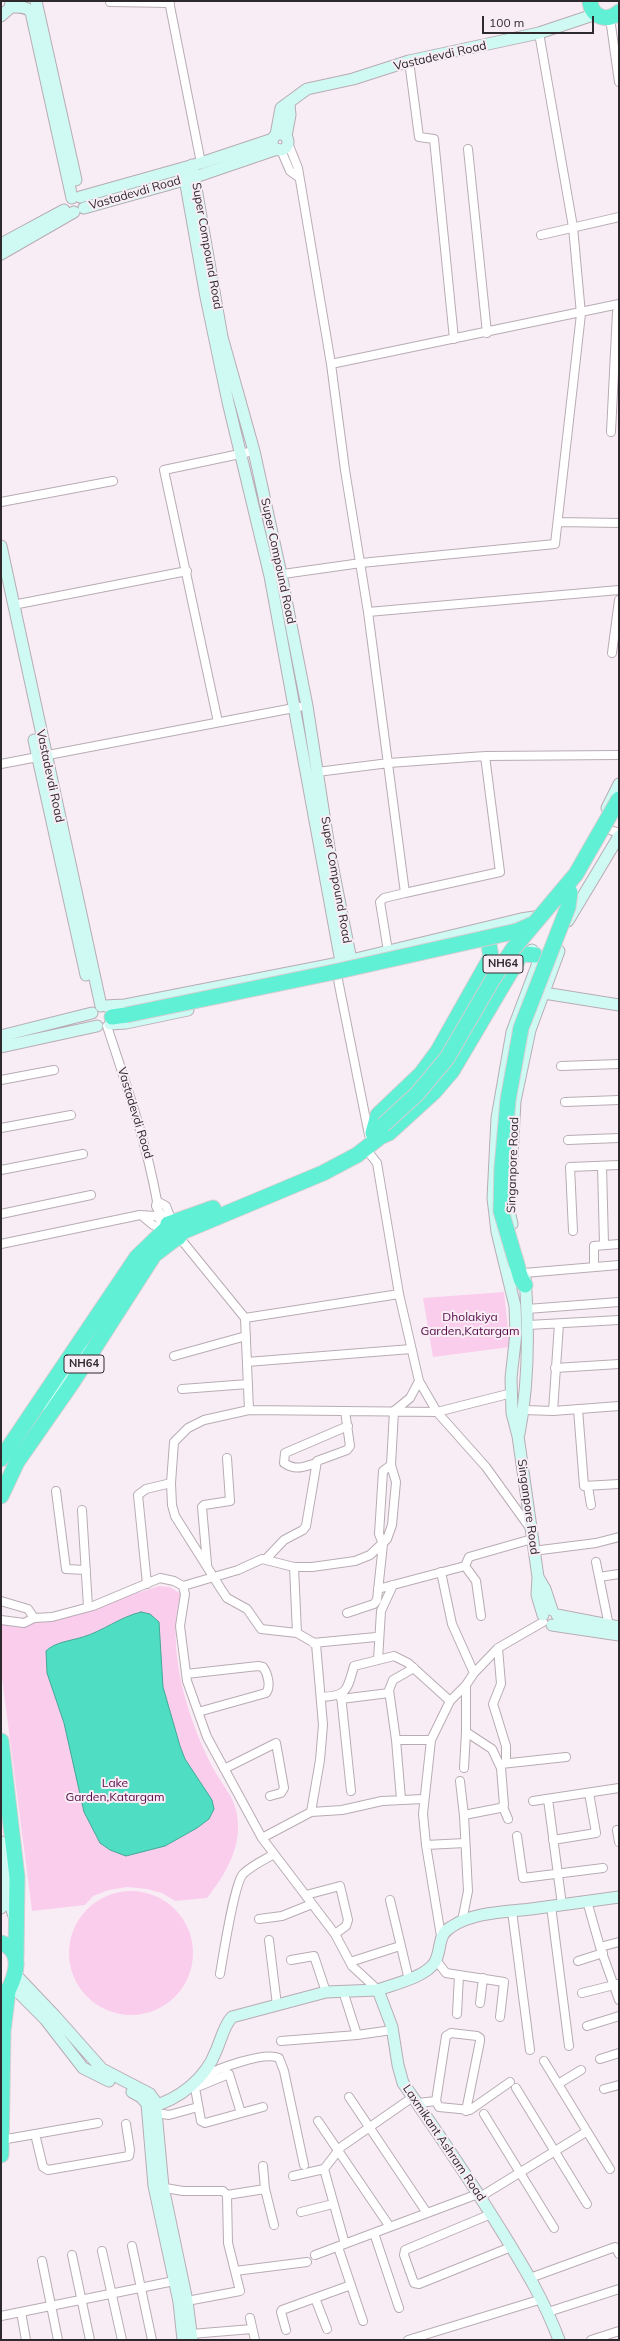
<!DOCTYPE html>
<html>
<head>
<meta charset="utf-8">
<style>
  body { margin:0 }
  #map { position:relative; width:620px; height:2341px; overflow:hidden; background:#f9edf5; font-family:Mulish,sans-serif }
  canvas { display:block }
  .frame { position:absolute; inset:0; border:2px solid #2d292c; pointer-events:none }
  .scale { position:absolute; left:482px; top:16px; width:112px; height:18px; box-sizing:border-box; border:2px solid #2d292c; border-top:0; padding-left:5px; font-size:12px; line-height:14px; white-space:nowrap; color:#2d292c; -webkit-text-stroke:3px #f9edf5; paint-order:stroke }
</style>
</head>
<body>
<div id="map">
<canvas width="620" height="2341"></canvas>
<div class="frame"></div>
<div class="scale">100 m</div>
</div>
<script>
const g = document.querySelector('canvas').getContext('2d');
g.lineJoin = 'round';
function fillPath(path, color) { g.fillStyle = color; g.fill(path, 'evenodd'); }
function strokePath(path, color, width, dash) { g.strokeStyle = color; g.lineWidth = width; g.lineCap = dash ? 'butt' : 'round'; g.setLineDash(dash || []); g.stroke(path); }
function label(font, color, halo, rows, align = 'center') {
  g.font = font + ' Mulish,sans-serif'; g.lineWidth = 4; g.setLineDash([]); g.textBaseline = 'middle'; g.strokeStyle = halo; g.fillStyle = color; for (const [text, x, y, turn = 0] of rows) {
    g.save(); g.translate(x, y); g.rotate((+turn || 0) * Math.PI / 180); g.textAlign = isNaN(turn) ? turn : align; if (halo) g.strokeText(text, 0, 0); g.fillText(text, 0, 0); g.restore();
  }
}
const green = new Path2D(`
  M 504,1292 L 510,1347 L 433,1357 L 423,1298 Z
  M 159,1586 L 170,1587 L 181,1594 C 179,1603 176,1612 176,1621 C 173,1666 188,1716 207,1756 C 213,1770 222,1782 230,1795 C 250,1832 230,1869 207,1898 L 175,1901 L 162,1893 L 147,1889 L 127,1887 L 109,1890 L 93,1896 L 85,1905 L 32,1911 L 1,1670 L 1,1616 L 48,1622 Z
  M69 1953a62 62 0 1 1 124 0a62 62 0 1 1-124 0Z`);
const water = new Path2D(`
  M 141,1612 L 150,1614 L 159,1622 L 163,1687 L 180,1746 L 185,1759 L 212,1800 L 214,1809 L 209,1819 L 197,1828 L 165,1846 L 126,1856 L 110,1850 L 100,1843 L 84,1812 L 64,1723 L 47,1673 L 46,1651 C 55,1642 70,1641 83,1637 C 103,1631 120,1617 141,1612 Z`);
const street = new Path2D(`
  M 169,1 L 201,163
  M 110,2 L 170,3
  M 610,18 L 619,82
  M 409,61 L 419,137 L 434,139 L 454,339
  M 288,143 L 298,168 L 331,364 L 345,470 L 368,612 L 405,893 L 384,898 L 380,902 L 388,951
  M 468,149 L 487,333
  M 281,150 L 290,171 L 297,176
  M 541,235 L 619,217
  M 331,364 L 619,304
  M 611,432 L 617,312
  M 1,502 L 113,481
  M 558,522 L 619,523
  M 276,575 L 361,563 L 555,544 L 581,314 L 573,227 L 539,33
  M 13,605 L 187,571
  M 368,612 L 619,590
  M 612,653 L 619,600
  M 218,722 L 164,470 L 254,451
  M 1,764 L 299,707
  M 317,772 L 389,763 L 485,756 L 619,755
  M 601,827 L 619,833
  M 405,893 L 500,872 L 485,756
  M 336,970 L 369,1135
  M 107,1026 C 126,1084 146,1141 157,1201 L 156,1206 L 167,1226
  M 561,1066 L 619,1064
  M 1,1080 L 54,1070
  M 565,1102 L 619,1100
  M 1,1128 L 71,1115
  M 568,1140 L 619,1138
  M 366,1149 L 377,1163 L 399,1294 L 419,1381 L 437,1412 L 486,1467 L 530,1528
  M 602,1166 L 604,1244
  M 1,1170 L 83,1154
  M 157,1201 L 166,1206 L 172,1222
  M 1,1214 L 91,1195
  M 141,1215 L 153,1225 L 165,1230
  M 573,1231 L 570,1167 L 619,1165
  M 179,1237 L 245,1318 L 399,1294
  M 1,1244 L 140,1215 L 156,1216 L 163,1222
  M 594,1267 L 594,1246 L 619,1244
  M 524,1273 L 619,1265
  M 527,1309 L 619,1302
  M 245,1318 L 249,1410
  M 528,1325 L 619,1320
  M 174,1356 L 246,1336
  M 247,1362 L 411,1349
  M 555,1368 L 619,1364
  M 182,1389 L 248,1384
  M 578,1409 L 584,1486 L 619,1484
  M 524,1410 L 553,1411 L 619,1406
  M 553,1411 L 559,1324
  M 316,1463 C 303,1467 296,1471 284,1463 L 285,1453 L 348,1426
  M 588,1487 L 591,1505
  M 56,1491 L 66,1569 L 86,1570
  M 82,1510 L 88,1607
  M 533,1551 L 596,1543 L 619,1537
  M 266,1559 L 284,1540 L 303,1530 L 306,1526 L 317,1461 L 347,1450 L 350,1446 L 345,1411
  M 596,1562 L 609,1626
  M 207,1564 L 202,1507 L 204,1505 L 230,1501 L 227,1458
  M 465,1566 L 476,1581 L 481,1616
  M 294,1567 L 297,1633
  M 441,1572 L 452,1624 L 474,1673
  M 599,1577 L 619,1574
  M 147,1584 L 138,1495 L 146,1489 L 171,1483
  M 183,1586 L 238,1570 L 262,1559 L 294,1567 L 312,1567 L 355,1561 L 370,1555 L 387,1539 L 392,1525 L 396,1482 L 391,1465 L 394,1411 L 410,1398 L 419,1381
  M 378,1589 L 465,1566 L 469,1557 L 532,1539
  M 1,1601 L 28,1609 L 34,1618
  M 347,1613 L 374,1604 L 377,1600 L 383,1544 L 379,1534 L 383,1471 L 391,1465
  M 1,1620 L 24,1623 L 34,1618 L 52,1617 L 93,1606 L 160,1578 L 174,1581 L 183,1586 L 185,1594 L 180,1626 L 187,1681 L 207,1737 L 262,1838 L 335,1934 L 352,1966 L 378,1990
  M 313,1643 L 376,1637
  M 498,1648 L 501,1684 L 493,1704 L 506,1746 L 506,1763
  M 378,1660 L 381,1611 L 393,1585
  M 186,1674 L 258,1666 L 263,1667 C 268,1674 271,1687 266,1693 L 198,1712
  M 341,1695 L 351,1791
  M 321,1697 C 348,1696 347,1690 354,1666 L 394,1656 L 408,1663 L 450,1701
  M 341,1699 L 389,1693
  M 396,1740 L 431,1740
  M 501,1764 L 566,1757
  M 464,1768 L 466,1732
  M 224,1769 L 276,1743 L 284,1788 L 281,1793 L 270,1796
  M 460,1781 L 464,1816
  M 401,1799 L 396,1740 L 389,1690 L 393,1680 L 414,1668
  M 548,1799 L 562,1905
  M 533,1801 L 619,1788
  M 503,1807 L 508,1819
  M 311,1812 L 320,1760 L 323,1725 L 316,1644 L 297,1633 L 261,1629 L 247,1609 L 227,1598 L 221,1589 L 175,1516 L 172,1505 L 171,1483 L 174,1442 L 188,1428 L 204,1420 L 249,1410 L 437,1412 L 512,1393
  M 617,1830 L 619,1842
  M 517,1836 L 523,1878 L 603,1868
  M 262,1838 L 311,1812 L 342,1810 L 382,1801 L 423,1799
  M 553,1840 L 596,1833 L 589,1793
  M 426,1845 L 465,1843
  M 306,1895 L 340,1886 L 348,1920 L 346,1926 L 335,1934
  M 390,1900 L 409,1980
  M 587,1901 L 600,1947 L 619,2000
  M 551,1906 L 569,2046
  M 512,1911 L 530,2050
  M 259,1919 L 282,1916 L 312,1904
  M 462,1921 L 468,1891 L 464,1815 L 500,1808 L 504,1805 L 501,1768 L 492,1749 L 466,1732 L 466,1685
  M 441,1936 L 426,1845 L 423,1814 L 431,1740 L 450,1701 L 466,1685 L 474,1673 L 498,1648 L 543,1622
  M 269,1940 L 277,2005
  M 600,1947 L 619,1942
  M 291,1960 L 314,1956 L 326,1992
  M 436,1960 L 446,1973 L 504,1982 L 500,2017
  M 578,1961 L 603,1953
  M 350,1962 L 400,1946
  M 220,1974 C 223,1957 234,1884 243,1874 C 251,1866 264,1860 274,1854
  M 343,1991 L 357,2035
  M 582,1993 L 618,1984
  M 480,2003 L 483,1978
  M 457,2014 L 459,1975
  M 587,2026 L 619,2016
  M 281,2041 L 357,2035 L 392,2030
  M 600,2059 L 619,2053
  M 544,2061 L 610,2169
  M 202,2077 C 217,2069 264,2051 279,2058 L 284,2071 L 304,2165
  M 558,2084 L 581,2070
  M 516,2088 L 587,2204
  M 604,2089 L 619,2085
  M 349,2097 L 427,2213
  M 436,2101 L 446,2036 L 451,2033 L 477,2036 L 480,2038 L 480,2041 L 466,2111
  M 418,2103 L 436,2101 L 439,2107 L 470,2110 L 510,2082
  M 157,2113 L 169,2115 L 198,2107
  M 241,2113 L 229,2074 L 195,2088 L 201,2121 L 205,2123 L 263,2107
  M 484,2114 L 554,2228
  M 318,2121 L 390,2227
  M 35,2134 L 43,2167 L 48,2170 L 129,2156 L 130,2150 L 126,2124
  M 1,2140 L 98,2123
  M 293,2176 L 324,2169
  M 159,2187 L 183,2191 L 223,2191 L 227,2195 L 228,2243 L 240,2291 L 187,2301
  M 265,2189 L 274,2225
  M 227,2195 L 265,2189 L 263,2166
  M 480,2197 L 586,2132
  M 301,2212 L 333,2204
  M 491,2214 L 405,2250 L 404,2255 L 414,2283 L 419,2284 L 511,2247
  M 374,2233 L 399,2308
  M 345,2244 L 324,2169 L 341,2147 L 413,2097
  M 132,2246 L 152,2340
  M 338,2247 L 363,2321
  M 102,2251 L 122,2340
  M 72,2255 L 90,2340
  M 315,2255 L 478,2194
  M 42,2261 L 58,2340
  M 235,2271 L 307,2262
  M 530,2278 L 615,2247 L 619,2254
  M 315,2298 L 327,2329
  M 21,2312 L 26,2340
  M 548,2312 L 619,2289
  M 1,2316 L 179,2280
  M 250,2318 L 255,2340
  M 286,2330 L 281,2312 L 282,2310 L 351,2285
  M 191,2334 L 252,2329
  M 408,2340 L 542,2299
  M 591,2340 L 619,2331`);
const secondary = new Path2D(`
  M 36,1 L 76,180
  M 10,7 C 18,7 26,6 31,12 L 72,198
  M 1,16 L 10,8 L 11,1
  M272 142a8 8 0 1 1 16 0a8 8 0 1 1-16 0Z
  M 276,135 L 281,108 L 307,89 L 353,79 L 409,61 L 539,33 L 596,14
  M 286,136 L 290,115 L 289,104
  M 192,165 L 222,337 L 254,451 L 281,574 L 307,706 L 330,854 L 351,960
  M 183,168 L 206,297 L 228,402 L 270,576 L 341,962
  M 80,197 L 201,163 L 273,139
  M 84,208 L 195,177 L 277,149
  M 1,244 L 64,210
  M 1,254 L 74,212
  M 1,546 L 101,1006
  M 34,740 L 86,975
  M 607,808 L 619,784
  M 568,921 L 619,836
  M 532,950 L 538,963 L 512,1032 L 497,1118 L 493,1198 L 497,1232 L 515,1306 L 516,1333 L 511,1378 L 512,1413 L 518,1436 L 538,1577 L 537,1595 L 543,1615
  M 544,993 L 619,1005
  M 105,1006 L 125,1005 L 339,963 L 521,919 L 541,916
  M 110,1024 L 126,1023 L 188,1010
  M 1,1036 L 92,1013
  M 1,1047 L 97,1026
  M 512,1224 L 509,1211 L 515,1101 L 530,1030 L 559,951
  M 47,1406 L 76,1362 L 77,1356 L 82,1348
  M 519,1434 C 529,1383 529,1330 525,1278
  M 538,1577 L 545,1589 L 552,1610
  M 557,1615 L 619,1627
  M 552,1625 L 619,1635
  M 1,1842 L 6,1892 L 14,1916
  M 1,1908 L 6,1892
  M 16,1975 L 55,2016 L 102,2069 L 150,2094 L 155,2101 L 163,2187 L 187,2301 L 192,2340
  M 11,1985 L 45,2019 L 83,2068 L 109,2081
  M 132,2092 L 141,2097 L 147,2104 L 154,2186 L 179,2302 L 183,2340
  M 150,2107 C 179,2100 206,2078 216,2051 C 221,2040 224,2025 232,2017 L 326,1992 L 378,1990
  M 559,2340 C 545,2302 525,2269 504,2235 C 472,2183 438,2133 403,2083 L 398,2065 L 392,2027 L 378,1990 C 394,1984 426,1977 435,1962 C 442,1949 437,1935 451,1927 C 473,1912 505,1912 531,1909 C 560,1905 590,1901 619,1897`);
const highway = new Path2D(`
  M 590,1 C 591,17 608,23 619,12
  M 112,1017 L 126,1015
  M 373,1133 L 378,1115 L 421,1074 L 438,1051 L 491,957 L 489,945
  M 175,1222 L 180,1225 L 182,1232 L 178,1238 L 172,1239 L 166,1233 L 168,1224 L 213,1208
  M 182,1232 L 323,1173 L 357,1155 L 380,1137 L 389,1133 L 434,1092 L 452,1071 L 520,956 L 525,954 L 535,955
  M 517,1265 L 521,1279 L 525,1285
  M 1,1459 L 137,1257 L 165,1230
  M 1,1496 L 17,1462 L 72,1383 L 154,1255 L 175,1239
  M 1,1741 L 17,1877 L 16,1958
  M 1,1943 C 24,1950 16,1975 8,1991 L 1,1992
  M 1,2155 L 3,2031 L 8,1991`);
const highwayBridge = new Path2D(`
  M 126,1015 L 334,972 L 517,931 L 535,923
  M 383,1125 L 417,1094 L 447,1058 L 493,979 L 513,949 L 576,874 L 619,799
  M 517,1265 L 501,1211 L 502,1168 L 508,1100 L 521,1028 L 568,907 L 570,892`);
const shields = [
  [503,964,40],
  [84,1364,40]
];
const shieldNames = [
  ["NH64",503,964],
  ["NH64",84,1364]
];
const streetNames = [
  ["Vastadevdi Road",440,56,-13],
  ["Vastadevdi Road",135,193,-16],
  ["Super Compound Road",207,246,80],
  ["Super Compound Road",278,561,78],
  ["Vastadevdi Road",50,776,78],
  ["Super Compound Road",336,880,80],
  ["Vastadevdi Road",135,1113,73],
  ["Singanpore Road",513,1165,-88],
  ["Singanpore Road",528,1507,82],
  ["Laxmikant Ashram Road",444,2143,56]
];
const parkNames = [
  ["Dholakiya",470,1317],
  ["Garden,Katargam",470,1331],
  ["Lake",115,1783],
  ["Garden,Katargam",115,1797]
];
fillPath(green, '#facded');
fillPath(water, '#4fdec4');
strokePath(water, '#45a896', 1);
strokePath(street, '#b8acb4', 10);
strokePath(secondary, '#b8acb4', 13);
strokePath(highway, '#d1d0d1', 17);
strokePath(street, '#fff', 8);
strokePath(secondary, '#cffaf3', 11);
strokePath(highway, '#5ff0d6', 15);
strokePath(highwayBridge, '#d1d0d1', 17, []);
strokePath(highwayBridge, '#5ff0d6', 15);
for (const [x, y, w] of shields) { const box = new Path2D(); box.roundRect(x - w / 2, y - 9, w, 18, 3); g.fillStyle = '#f9edf5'; g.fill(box); strokePath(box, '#2d292c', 1); }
label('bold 11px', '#2d292c', null, shieldNames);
label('12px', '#2d292c', '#f9edf5', streetNames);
label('12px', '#550b48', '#f9edf5', parkNames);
</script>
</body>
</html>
